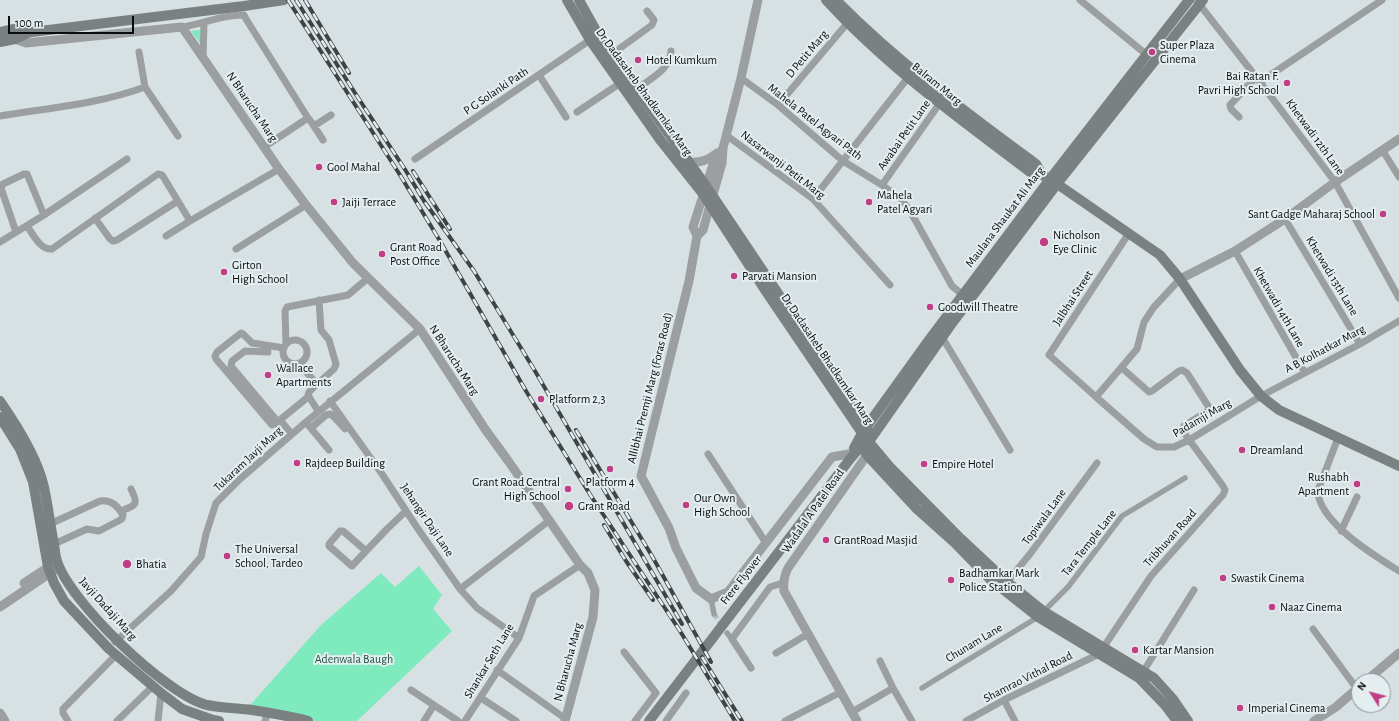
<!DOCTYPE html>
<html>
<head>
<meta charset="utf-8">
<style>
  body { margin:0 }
  #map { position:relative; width:1399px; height:721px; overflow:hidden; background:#d7e0e3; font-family:"Alegreya Sans",sans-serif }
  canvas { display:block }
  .north { position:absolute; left:1351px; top:673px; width:40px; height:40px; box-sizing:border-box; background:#e4edf0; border:1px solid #8c9395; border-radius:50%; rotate:306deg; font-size:11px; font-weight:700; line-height:16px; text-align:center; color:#090c0d }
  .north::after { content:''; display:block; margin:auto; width:14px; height:18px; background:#c13e85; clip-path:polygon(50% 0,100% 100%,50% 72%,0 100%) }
  .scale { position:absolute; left:8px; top:16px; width:126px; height:18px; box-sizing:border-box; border:2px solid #090c0d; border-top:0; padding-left:5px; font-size:12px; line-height:14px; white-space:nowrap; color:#090c0d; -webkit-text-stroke:3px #e4edf0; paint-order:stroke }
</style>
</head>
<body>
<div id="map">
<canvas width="1399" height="721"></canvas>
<div class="north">N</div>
<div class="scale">100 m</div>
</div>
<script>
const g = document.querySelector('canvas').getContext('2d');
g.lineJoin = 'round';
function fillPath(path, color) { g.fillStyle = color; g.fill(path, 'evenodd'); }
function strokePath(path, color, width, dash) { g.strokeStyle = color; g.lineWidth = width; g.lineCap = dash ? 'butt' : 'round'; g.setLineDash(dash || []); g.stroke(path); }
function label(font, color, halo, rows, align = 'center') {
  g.font = font + ' "Alegreya Sans",sans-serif'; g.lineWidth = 4; g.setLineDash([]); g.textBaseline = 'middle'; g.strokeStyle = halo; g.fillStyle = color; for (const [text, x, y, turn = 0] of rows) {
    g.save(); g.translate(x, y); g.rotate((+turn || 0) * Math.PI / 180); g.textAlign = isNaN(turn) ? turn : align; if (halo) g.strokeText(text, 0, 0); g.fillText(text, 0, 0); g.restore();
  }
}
const green = new Path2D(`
  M 205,29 L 202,46 L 191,31 Z
  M 419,566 L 442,595 L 433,609 L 452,631 L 357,721 L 295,721 L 244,712 L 321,625 L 381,573 L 395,587 Z`);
const pedestrianTunnel = new Path2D(`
  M 714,614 L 724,628`);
const pedestrian = new Path2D(`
  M 711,599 L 714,614
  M 727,633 L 732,639
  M 922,688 L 1038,617 L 1068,587 L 1122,516 L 1185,478`);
const minor = new Path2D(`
  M 1080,0 L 1147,55
  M 1196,0 L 1260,82 L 1335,182 L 1399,298
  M 182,27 C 202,24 224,14 244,15 L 246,19 L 308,118 L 264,147
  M 139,52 L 145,87 L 178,136
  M 612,54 L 652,25 L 654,20 L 647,11
  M 203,57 L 204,23
  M 539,75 L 566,117
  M 741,78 L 778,105 L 843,161 L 882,185 L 901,199 L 909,209 L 952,286 L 963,295
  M 1260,82 L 1382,0
  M 637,89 C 651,78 670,70 671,51
  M 778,105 L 850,20
  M 577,112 L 619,84
  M 0,116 C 49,108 99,104 145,87
  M 1239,117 L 1231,109 L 1230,105 L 1256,77
  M 308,118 L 312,123 L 323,140
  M 314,126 L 331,115
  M 726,135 L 813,199 L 890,285
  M 1383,151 L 1399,177
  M 415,159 L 590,40
  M 882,185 L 942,100
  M 813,199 L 910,75
  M 95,218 L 110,239 L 113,241 L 117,240 L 178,201
  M 1285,219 L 1360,344
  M 27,226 C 33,234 40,250 52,249 L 158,174 L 162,175 L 164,178 L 190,221 L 279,169
  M 16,232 L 1,188 L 3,184 L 24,174 L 27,174 L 44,215
  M 1129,233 L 1049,355 L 1096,397 L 1137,349 L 1144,322 L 1154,307 L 1180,279
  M 166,236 L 190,221
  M 0,242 L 44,215 L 127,159
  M 236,249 L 306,205
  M 1235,251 L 1305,373
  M 942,337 L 1010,450
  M283 352a12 12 0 1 1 24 0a12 12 0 1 1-24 0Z
  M 286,344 L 285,311 L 287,307 L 348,295 L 368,278
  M 284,348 L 252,343 L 243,334 L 241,333 L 217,352 L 215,356 L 216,359 L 272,425 L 275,424 L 308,397
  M 268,352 L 245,351 L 232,361 L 231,366 L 278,422
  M 299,364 L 317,384 L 309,392 L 308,395 L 318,411
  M 317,384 L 334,369 L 336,364 L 329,340 L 321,330 L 319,300
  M 1096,397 L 1144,439 L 1157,447 L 1174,447 L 1189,440 L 1222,420 L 1261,396 L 1360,344 L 1399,321
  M 330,401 L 382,474 L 416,526 L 460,589 L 477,608 L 519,638
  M 280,420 L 292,434
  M 309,426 L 329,450
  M 311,428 L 326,415 L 330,414 L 333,416 L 345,429
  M 1338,438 L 1318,490 C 1317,521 1375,556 1399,571
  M 708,454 L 766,543
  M 121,511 C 136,505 139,505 131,489
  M 50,524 L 100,501 C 111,499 118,506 123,515 L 122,519 L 99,531 L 87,529 L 54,544
  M 340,531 L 343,531 L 366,551 L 352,566 L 329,546 L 329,544 Z
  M 1341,531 L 1357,497
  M 366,551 L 387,529 L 406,511
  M 1007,582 L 1030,554 L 1097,463
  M 460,589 L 550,520
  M 1313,629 L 1357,689
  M 115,642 L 171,591 L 201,557 L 206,534 L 216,503 L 240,479 L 306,422 L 420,329
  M 624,652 L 656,693 L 635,721
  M 776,653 L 808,634
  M 880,661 L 893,688 L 912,721
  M 751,668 L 732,639 L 770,587 L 783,583
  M 497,670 L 566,719
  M 1143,672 L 1194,590
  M 411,690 L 458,721
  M 481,698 L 516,721
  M 1004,700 L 1015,721
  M 852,712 L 893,688
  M 68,721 L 63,713 L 63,709 L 116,655
  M 117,721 L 153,686
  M 158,721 L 161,693
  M 265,721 L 268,712
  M 424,721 L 434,705
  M 465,721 L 519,638 L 534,596 L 580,565
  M 666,721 L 686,693
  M 785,721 L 841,692
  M 966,721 L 1004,700 L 1099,654 L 1151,576 L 1223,495 L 1225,490 L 1223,486 L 1182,430 L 1184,426 L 1208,411 L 1210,409 L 1187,373 L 1182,370 L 1179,371 L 1152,391 L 1149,392 L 1122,368`);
const tertiary = new Path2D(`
  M 15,39 L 26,43 L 182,27 L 279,169 L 306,205 L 353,263 L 420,329 L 485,429 L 509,462 L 580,565 L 588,573 L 595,590 L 593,617 L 565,721
  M 723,148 L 714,161 L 693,227 L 697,236 L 689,281 L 641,476 L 669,528 L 676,548 L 696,588 L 711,599 L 728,592 L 832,457 L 854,453
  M 689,162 C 701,163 708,160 717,153
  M 697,236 L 703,230 L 722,163 L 723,148 L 741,78 L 758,0
  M 1180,279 L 1235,251 L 1285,219 L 1335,182 L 1399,139
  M 24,583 L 50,566
  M 0,607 L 56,569
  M 1366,681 L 1399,653
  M 0,713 L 5,721
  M 857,721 L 784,591 C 783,582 784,576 788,568 L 867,455
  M 1314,721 L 1336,707 L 1359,687`);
const secondary = new Path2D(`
  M 567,0 L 590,40 L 661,141 L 703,194 L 767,293 L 862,433 L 863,449 L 867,455 L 917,509 L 955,543 L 990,579 L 1038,617 L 1139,678 L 1165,705 L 1177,721
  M 579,0 L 599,36 L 706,186 L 867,426 L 869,442 L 889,466 L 960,538 L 1007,582 L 1043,611 L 1154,678 L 1173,699 L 1188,721
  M 826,0 C 886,66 959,118 1030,172 L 1042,175 L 1050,179 L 1160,255 L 1180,279 L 1240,370 L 1261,396 L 1279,410 L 1399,466
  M 836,0 C 897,62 967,113 1036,164 L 1042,175
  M 0,32 L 14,29 L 28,33
  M 0,42 L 15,39 L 28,33 L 32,32 L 244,6 L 284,0
  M 0,401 C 16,424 38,460 44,487 C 48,505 50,525 54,544 C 55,549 55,556 57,561 C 69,601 166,695 207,705 C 221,708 237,708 252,710 C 271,713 290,716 308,721
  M 0,417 L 20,449 L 33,482 L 48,567 L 54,583 L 64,601 L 109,649 L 161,693 L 182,709 L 213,720 L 219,721
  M 868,443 L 953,322 L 1057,184 L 1203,0
  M 649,721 L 850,459 L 856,452 L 854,448 L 862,433 L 929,340 L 1050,179 L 1189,0`);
const rail = new Path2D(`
  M 288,0 L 400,175 L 440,241 L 526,391 L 591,496 L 680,631 L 735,721
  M 296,0 L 355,93 L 406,171 L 424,201 L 474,271 L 535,371 L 682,624
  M 305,0 L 349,73
  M 413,171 L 450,229
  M 576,430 L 652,556 L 711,662
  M 604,525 L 626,561 L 653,600
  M 702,657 L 742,721`);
const markers = [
  [1152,52,4,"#c13e85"],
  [638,60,4,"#c13e85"],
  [1287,83,4,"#c13e85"],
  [319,167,4,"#c13e85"],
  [334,202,4,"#c13e85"],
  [869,202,4,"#c13e85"],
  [1383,214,4,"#c13e85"],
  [1044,242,5,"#c13e85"],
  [382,254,4,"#c13e85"],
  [224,272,4,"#c13e85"],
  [734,276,4,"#c13e85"],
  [930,307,4,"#c13e85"],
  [268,375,4,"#c13e85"],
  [541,399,4,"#c13e85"],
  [1242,450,4,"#c13e85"],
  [297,463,4,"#c13e85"],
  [924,464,4,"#c13e85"],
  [610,469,4,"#c13e85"],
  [1357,484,4,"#c13e85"],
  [568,489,4,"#c13e85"],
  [686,505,4,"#c13e85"],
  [569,506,5,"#c13e85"],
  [826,540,4,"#c13e85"],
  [227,556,4,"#c13e85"],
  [127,564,5,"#c13e85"],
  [1223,578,4,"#c13e85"],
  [951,580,4,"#c13e85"],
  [1272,607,4,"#c13e85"],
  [1135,650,4,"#c13e85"],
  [1240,708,4,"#c13e85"]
];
const poiNames = [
  ["Super Plaza",1160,45],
  ["Cinema",1160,59],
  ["Hotel Kumkum",646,60],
  ["Bai Ratan F.",1279,76,"right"],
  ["Pavri High School",1279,90,"right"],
  ["Gool Mahal",327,167],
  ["Mahela",877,195],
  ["Patel Agyari",877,209],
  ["Jaiji Terrace",342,202],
  ["Sant Gadge Maharaj School",1375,214,"right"],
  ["Nicholson",1053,235],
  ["Eye Clinic",1053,249],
  ["Grant Road",390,247],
  ["Post Office",390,261],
  ["Girton",232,265],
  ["High School",232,279],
  ["Parvati Mansion",742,276],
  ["Goodwill Theatre",938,307],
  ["Wallace",276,368],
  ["Apartments",276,382],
  ["Platform 2,3",549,399],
  ["Dreamland",1250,450],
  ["Rajdeep Building",305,463],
  ["Empire Hotel",932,464],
  ["Rushabh",1349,477,"right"],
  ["Apartment",1349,491,"right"],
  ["Grant Road Central",560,482,"right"],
  ["High School",560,496,"right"],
  ["Platform 4",610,482,"center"],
  ["Our Own",694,498],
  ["High School",694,512],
  ["Grant Road",578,506],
  ["GrantRoad Masjid",834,540],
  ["The Universal",235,549],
  ["School, Tardeo",235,563],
  ["Bhatia",136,564],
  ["Badhamkar Mark",959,573],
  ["Police Station",959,587],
  ["Swastik Cinema",1231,578],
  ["Naaz Cinema",1280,607],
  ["Kartar Mansion",1143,650],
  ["Imperial Cinema",1248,708]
];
const streetNames = [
  ["D Petit Marg",807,54,-50],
  ["Balram Marg",937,84,39],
  ["P G Solanki Path",496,91,-34],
  ["Dr Dadasaheb Bhadkamkar Marg",644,92,54],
  ["N Bharucha Marg",252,107,56],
  ["Mahela Patel Agyari Path",815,122,38],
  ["Awabai Petit Lane",904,135,-55],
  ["Khetwadi 12th Lane",1315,137,54],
  ["Nasarwanji Petit Marg",783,165,38],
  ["Maulana Shaukat Ali Marg",1005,217,-53],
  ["Khetwadi 13th Lane",1332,276,59],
  ["Jalbhai Street",1073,298,-57],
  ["Khetwadi 14th Lane",1279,307,60],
  ["A B Kolhatkar Marg",1325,349,-28],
  ["Dr Dadasaheb Bhadkamkar Marg",827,359,56],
  ["N Bharucha Marg",454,360,57],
  ["Allibhai Premji Marg (Foras Road)",650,388,-76],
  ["Padamji Marg",1202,418,-30],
  ["Tukaram Javji Marg",248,459,-43],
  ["Wadalal A Patel Road",813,511,-55],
  ["Topiwala Lane",1044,517,-54],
  ["Jehangir Daji Lane",427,520,56],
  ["Tribhuvan Road",1170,538,-48],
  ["Tara Temple Lane",1089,543,-52],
  ["Frere Flyover",741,580,-52],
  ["Javji Dadaji Marg",108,609,48],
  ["Chunam Lane",974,643,-31],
  ["Shankar Seth Lane",489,661,-59],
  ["N Bharucha Marg",568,662,-75],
  ["Shamrao Vithal Road",1028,677,-27]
];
const parkNames = [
  ["Adenwala Baugh",354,659]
];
fillPath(green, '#7eeabd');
strokePath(pedestrianTunnel, '#b8c0c3', 5.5, [5.5, 3]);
strokePath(pedestrian, '#9b9f9f', 5.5);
strokePath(minor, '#9b9f9f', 7);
strokePath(tertiary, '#9b9f9f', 9);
strokePath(secondary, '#7a8180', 10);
strokePath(rail, '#3e4344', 4);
strokePath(rail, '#e4edf0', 2.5, [8]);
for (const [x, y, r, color] of markers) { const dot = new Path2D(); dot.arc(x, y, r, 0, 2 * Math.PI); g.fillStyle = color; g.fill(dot); strokePath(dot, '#e4edf0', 1.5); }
label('12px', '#090c0d', '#e4edf0', poiNames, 'left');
label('12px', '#090c0d', '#e4edf0', streetNames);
label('12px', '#245541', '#e4edf0', parkNames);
</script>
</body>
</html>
